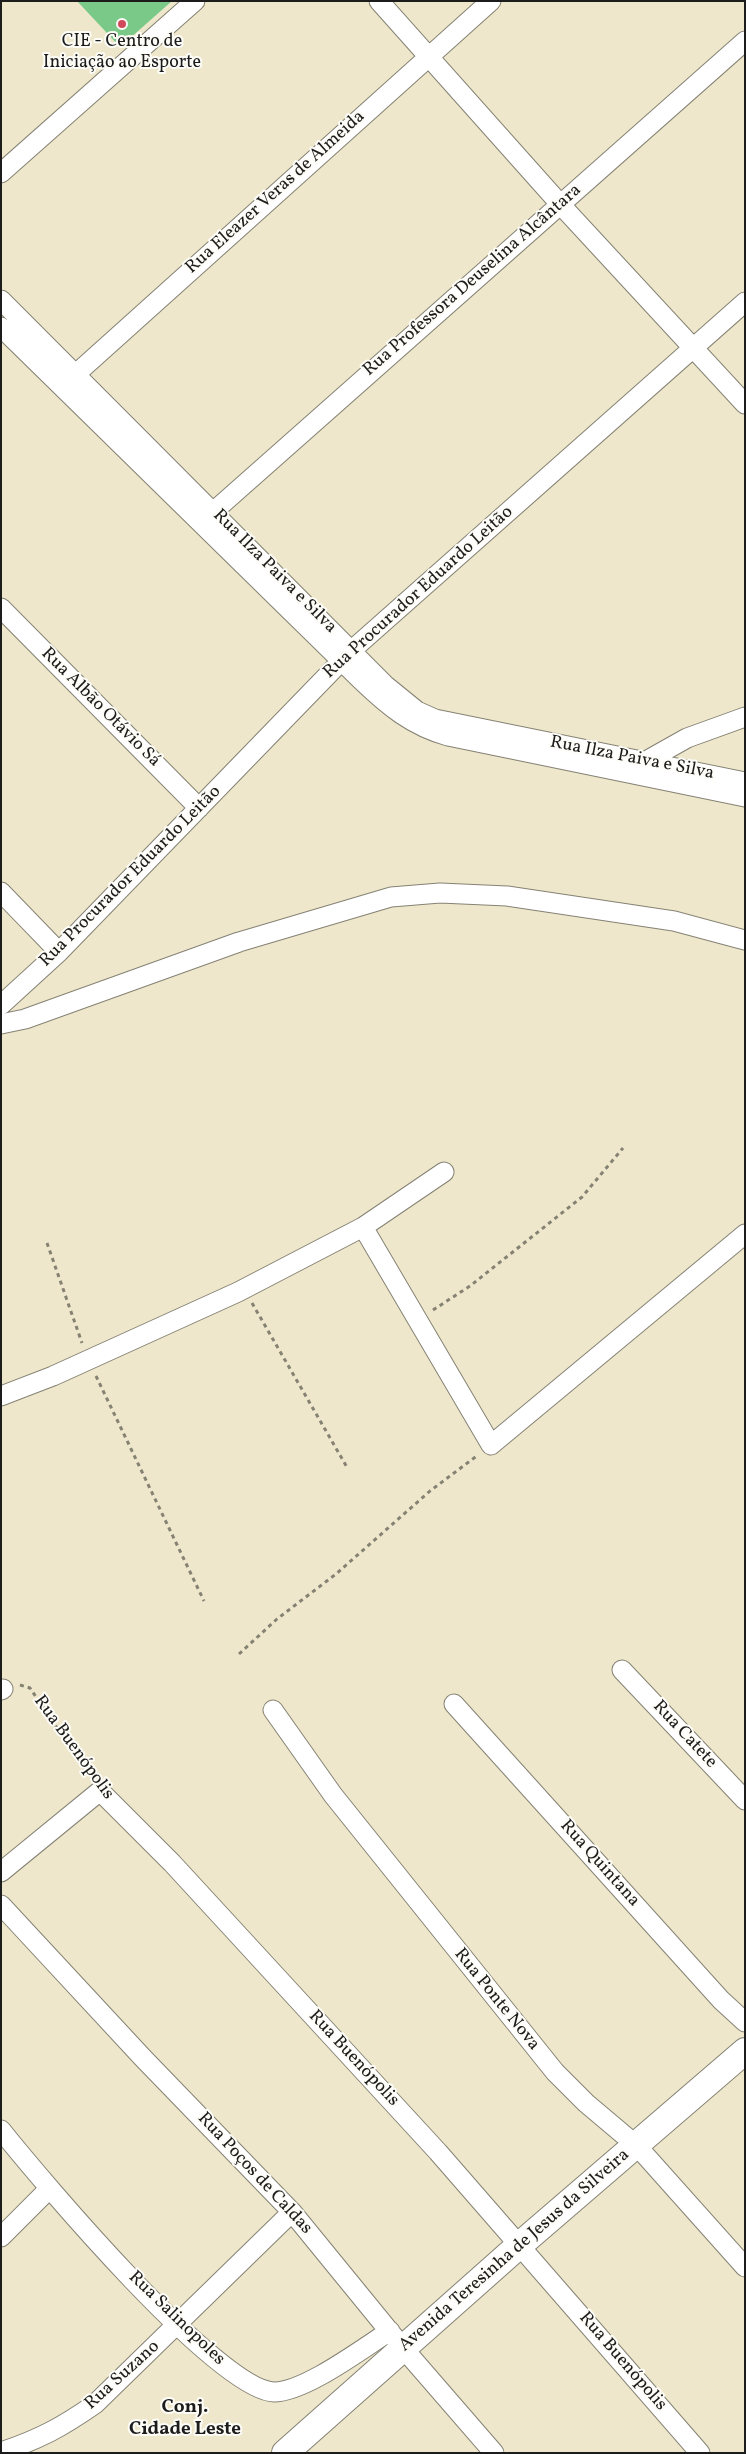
<!DOCTYPE html>
<html>
<head>
<meta charset="utf-8">
<style>
  body { margin:0 }
  #map { position:relative; width:746px; height:2454px; overflow:hidden; background:#eee7cb; font-family:Vollkorn,serif }
  canvas { display:block }
  .frame { position:absolute; inset:0; border:2px solid #1c1c1c; pointer-events:none }
</style>
</head>
<body>
<div id="map">
<canvas width="746" height="2454"></canvas>
<div class="frame"></div>
</div>
<script>
const g = document.querySelector('canvas').getContext('2d');
g.lineJoin = 'round';
function fillPath(path, color) { g.fillStyle = color; g.fill(path, 'evenodd'); }
function strokePath(path, color, width, dash) { g.strokeStyle = color; g.lineWidth = width; g.lineCap = dash ? 'butt' : 'round'; g.setLineDash(dash || []); g.stroke(path); }
function label(font, color, halo, rows, align = 'center') {
  g.font = font + ' Vollkorn,serif'; g.lineWidth = 4; g.setLineDash([]); g.textBaseline = 'middle'; g.strokeStyle = halo; g.fillStyle = color; for (const [text, x, y, turn = 0] of rows) {
    g.save(); g.translate(x, y); g.rotate((+turn || 0) * Math.PI / 180); g.textAlign = isNaN(turn) ? turn : align; if (halo) g.strokeText(text, 0, 0); g.fillText(text, 0, 0); g.restore();
  }
}
const green = new Path2D(`
  M 77,1 L 172,1 L 120,47 Z`);
const path = new Path2D(`
  M 47,1243 L 82,1343
  M 252,1303 L 348,1469
  M 433,1310 L 470,1286 L 582,1197 L 623,1148
  M 96,1376 L 204,1601
  M 239,1654 L 277,1619 L 336,1574 L 430,1491 L 478,1455
  M 20,1685 L 30,1688 L 91,1778`);
const street = new Path2D(`
  M 379,1 L 560,204 L 745,404
  M 1,173 L 195,1
  M 1,300 L 385,685 L 417,711 L 435,719 L 745,782
  M 1,327 L 361,680 C 388,706 412,726 448,736 L 745,797
  M 67,382 L 491,1
  M 204,520 L 745,41
  M 1,608 L 199,808
  M 639,765 L 687,738 L 745,717
  M 1,892 L 59,952
  M 1,1005 L 59,952 L 352,650 L 745,302
  M 1,1024 L 25,1019 L 239,942 L 391,897 L 440,893 L 507,896 L 674,921 L 745,940
  M 363,1227 L 491,1445 L 745,1234
  M 1,1396 L 53,1376 L 238,1292 L 363,1227 L 444,1172
  M 622,1670 L 745,1800
  M 1,1690 L 3,1689
  M 454,1704 L 721,2000 L 745,2022
  M 273,1710 L 333,1795 L 555,2072 L 586,2103 L 637,2146 L 745,2267
  M 1,1872 L 100,1791 L 172,1863 L 438,2152 L 700,2453
  M 1,1905 L 143,2058 L 292,2212 L 403,2348 L 494,2453
  M 1,2130 C 41,2180 219,2391 274,2392 C 305,2392 363,2348 390,2331
  M 1,2237 L 49,2189
  M 1,2452 C 40,2439 62,2427 95,2404 L 292,2212`);
const secondary = new Path2D(`
  M 285,2453 L 515,2249 L 745,2051`);
const markers = [
  [122,24,5,"#d1495b"]
];
const poiNames = [
  ["CIE - Centro de",122,43],
  ["Iniciação ao Esporte",122,64]
];
const streetNames = [
  ["Rua Eleazer Veras de Almeida",276,193,-42],
  ["Rua Professora Deuselina Alcântara",473,281,-41],
  ["Rua Ilza Paiva e Silva",274,572,45],
  ["Rua Procurador Eduardo Leitão",419,593,-42],
  ["Rua Albão Otávio Sá",100,708,45],
  ["Rua Ilza Paiva e Silva",632,759,11],
  ["Rua Procurador Eduardo Leitão",131,877,-45],
  ["Rua Catete",684,1735,47],
  ["Rua Buenópolis",73,1748,54],
  ["Rua Quintana",599,1864,48],
  ["Rua Ponte Nova",496,2000,51],
  ["Rua Buenópolis",353,2059,47],
  ["Rua Poços de Caldas",254,2174,47],
  ["Avenida Teresinha de Jesus da Silveira",515,2251,-41],
  ["Rua Salinopoles",176,2319,44],
  ["Rua Buenópolis",622,2362,49],
  ["Rua Suzano",123,2376,-42]
];
const neighbourhoodNames = [
  ["Conj.",185,2409],
  ["Cidade Leste",185,2431]
];
fillPath(green, '#7ac989');
strokePath(street, '#858274', 21);
strokePath(secondary, '#858274', 28);
strokePath(path, '#858274', 3, [4, 4]);
strokePath(street, '#fff', 19);
strokePath(secondary, '#fff', 26);
for (const [x, y, r, color] of markers) { const dot = new Path2D(); dot.arc(x, y, r, 0, 2 * Math.PI); g.fillStyle = color; g.fill(dot); strokePath(dot, '#fdfcf7', 2); }
label('18px', '#1c1c1c', '#fdfcf7', poiNames);
label('18px', '#1c1c1c', '#fdfcf7', streetNames);
label('bold 19px', '#1c1c1c', '#fdfcf7', neighbourhoodNames);
</script>
</body>
</html>
